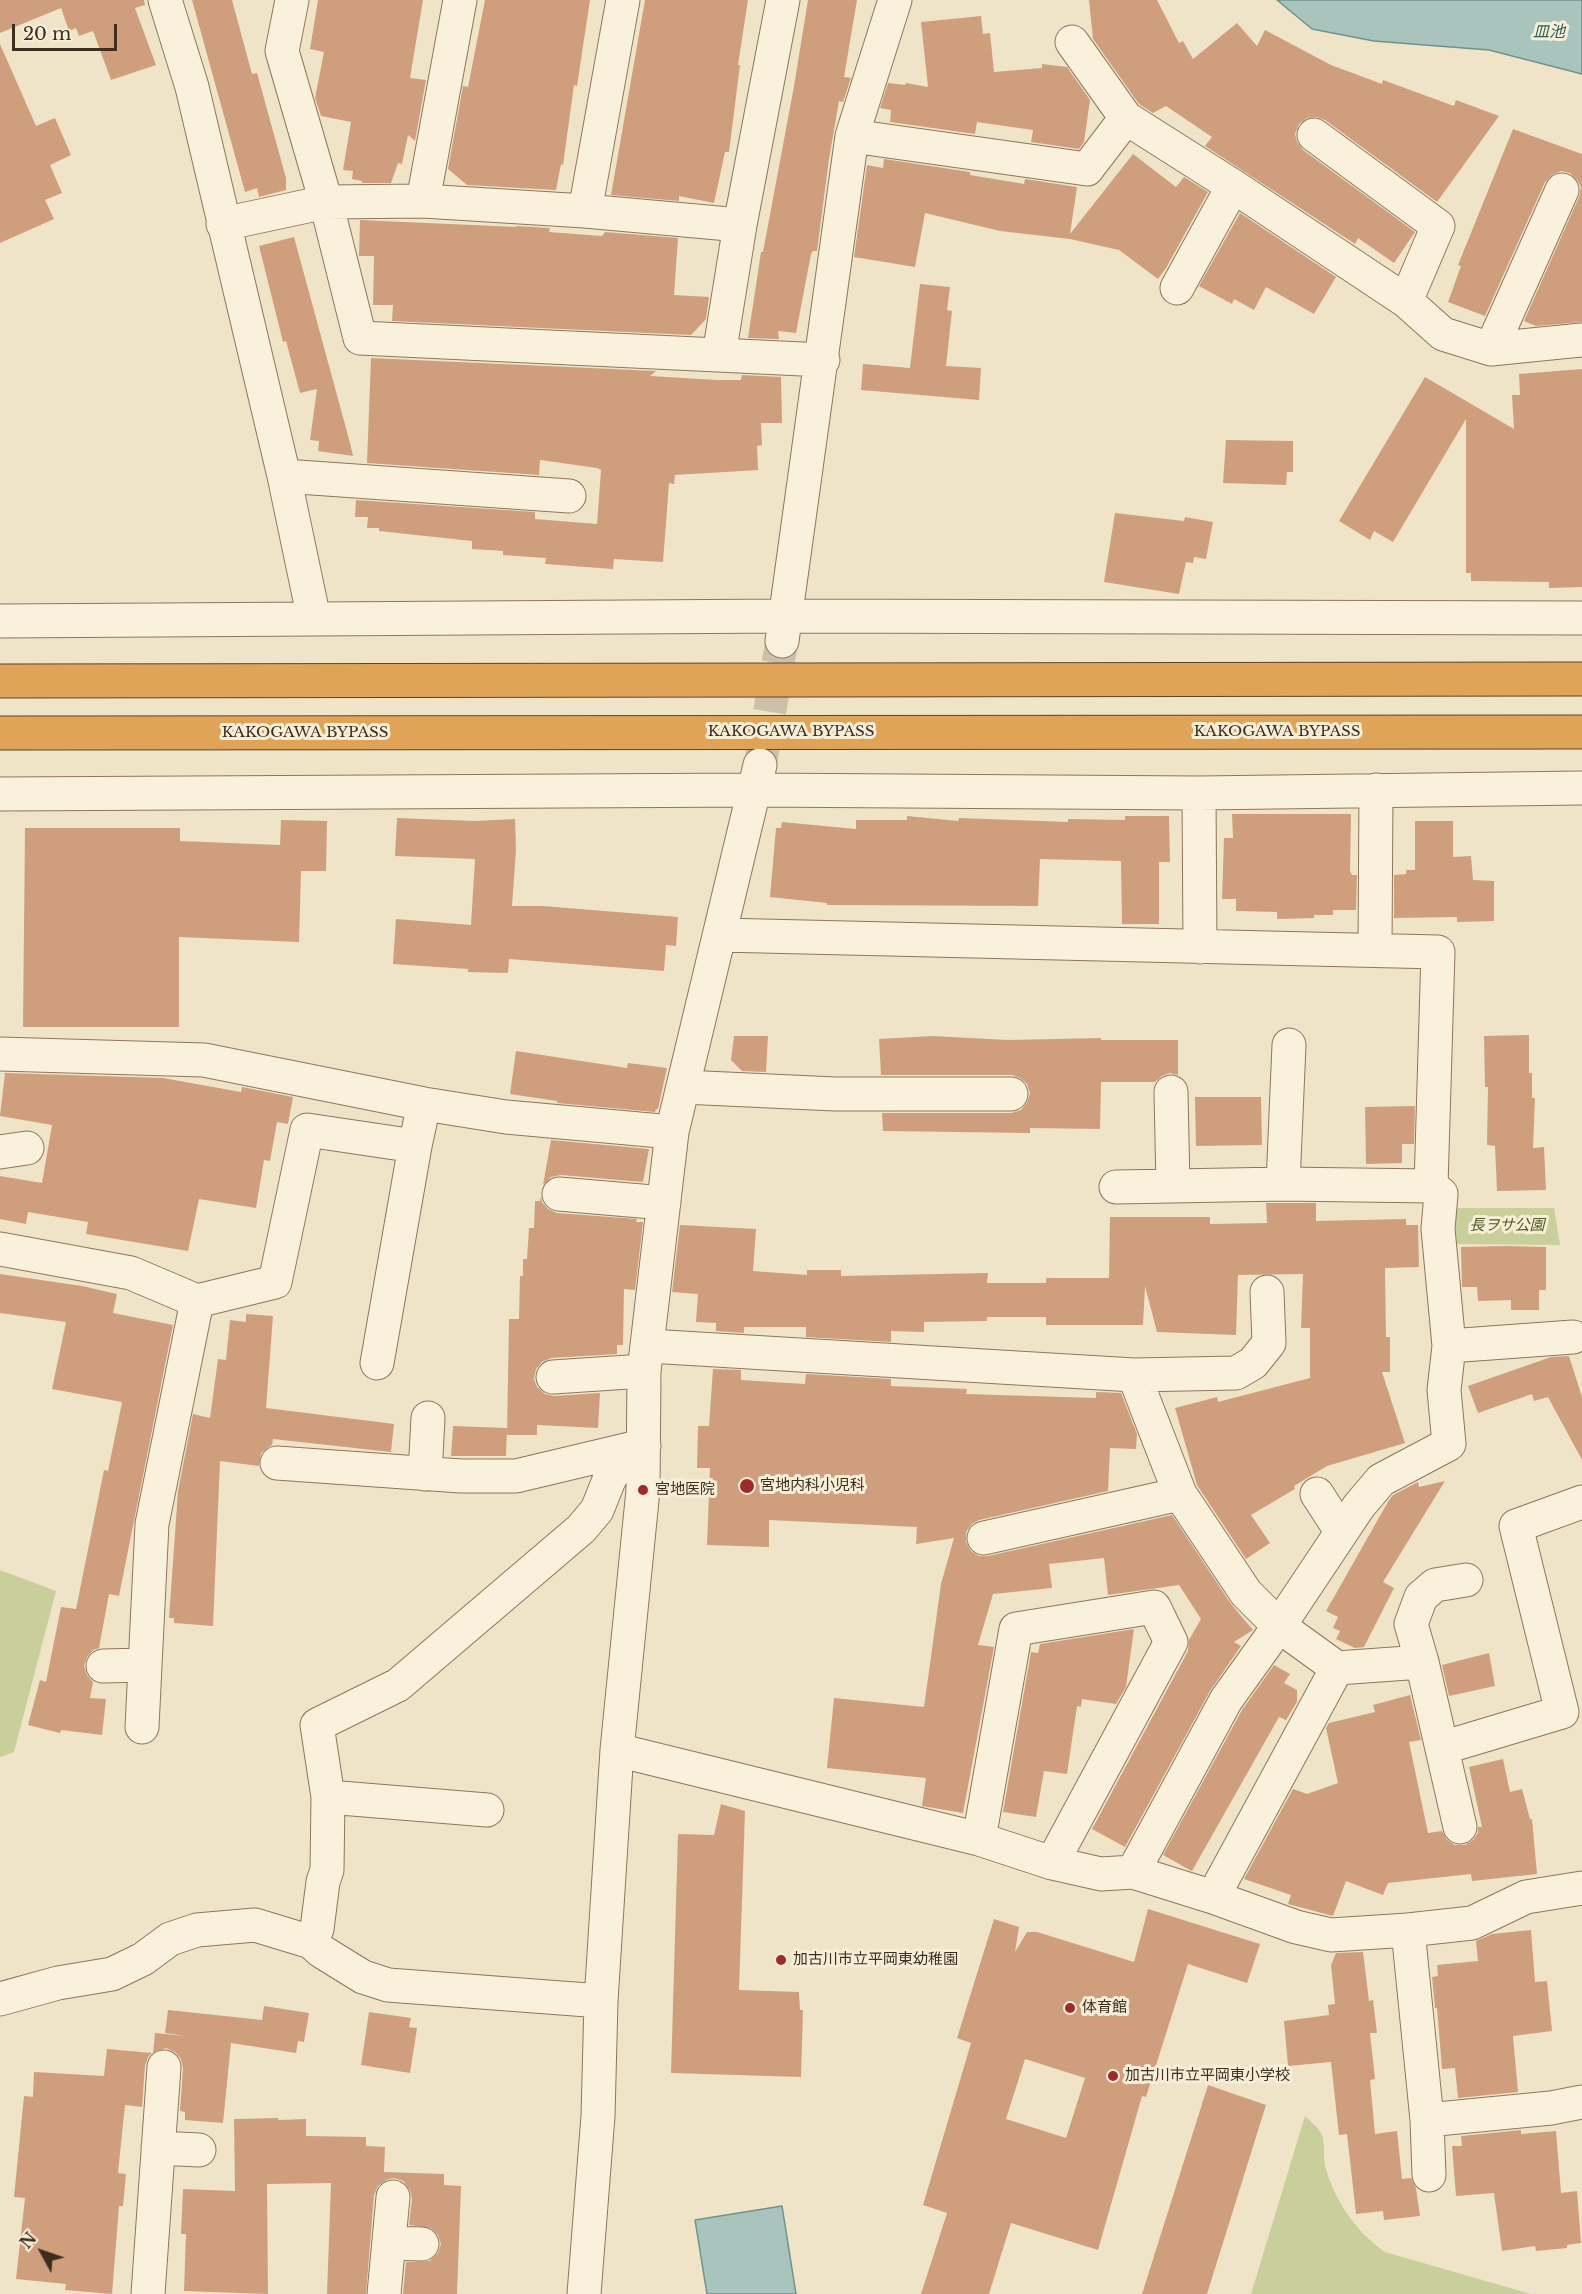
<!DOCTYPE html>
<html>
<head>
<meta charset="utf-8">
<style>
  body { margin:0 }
  #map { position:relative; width:1582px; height:2294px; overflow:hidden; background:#f0e4c8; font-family:"Libre Baskerville",serif }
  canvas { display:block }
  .north { position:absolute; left:12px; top:2222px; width:60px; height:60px; -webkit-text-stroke:4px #f7eed8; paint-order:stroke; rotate:310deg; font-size:16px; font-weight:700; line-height:24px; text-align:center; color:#3d2e20 }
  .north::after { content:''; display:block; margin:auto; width:21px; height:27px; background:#3d2e20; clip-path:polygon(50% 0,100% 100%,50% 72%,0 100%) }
  .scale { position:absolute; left:12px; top:24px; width:105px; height:27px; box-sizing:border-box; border:3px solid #3d2e20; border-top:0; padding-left:8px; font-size:18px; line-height:21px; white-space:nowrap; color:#3d2e20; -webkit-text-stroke:4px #f7eed8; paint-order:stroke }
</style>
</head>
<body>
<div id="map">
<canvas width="1582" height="2294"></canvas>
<div class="north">N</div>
<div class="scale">20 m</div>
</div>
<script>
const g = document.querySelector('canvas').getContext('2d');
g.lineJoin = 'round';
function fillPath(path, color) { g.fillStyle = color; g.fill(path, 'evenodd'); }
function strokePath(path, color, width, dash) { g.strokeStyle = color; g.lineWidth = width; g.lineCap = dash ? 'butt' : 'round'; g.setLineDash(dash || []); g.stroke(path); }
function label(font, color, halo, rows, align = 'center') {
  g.font = font + ' "Libre Baskerville","Noto Sans JP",serif'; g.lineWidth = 6; g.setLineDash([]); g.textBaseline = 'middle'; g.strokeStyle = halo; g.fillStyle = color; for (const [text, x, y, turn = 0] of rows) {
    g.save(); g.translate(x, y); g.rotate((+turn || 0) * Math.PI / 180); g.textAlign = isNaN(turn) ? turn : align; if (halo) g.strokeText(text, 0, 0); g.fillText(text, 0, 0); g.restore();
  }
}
const green = new Path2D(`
  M 1454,1208 L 1554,1208 L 1560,1245 L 1457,1244 Z
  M 0,1570 L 56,1591 L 14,1752 L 0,1757 Z
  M 1305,2116 C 1310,2121 1318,2127 1321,2133 C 1326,2142 1323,2156 1325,2166 C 1335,2201 1355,2231 1385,2252 L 1531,2294 L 1251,2294 Z`);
const water = new Path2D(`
  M 1277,0 L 1582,0 L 1582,74 L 1489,50 L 1374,41 L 1312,29 Z
  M 782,2206 L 796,2294 L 707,2294 L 695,2220 Z`);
const building = new Path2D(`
  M 0,0 L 144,0 L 145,5 L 135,8 L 156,65 L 111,80 L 93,31 L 79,36 L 76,28 L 69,31 L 61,8 L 0,33 Z
  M 192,0 L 232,0 L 252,74 L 257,73 L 286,178 L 286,190 L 259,197 L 257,188 L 245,192 Z
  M 318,0 L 423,0 L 410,78 L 426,80 L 415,141 L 408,135 L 402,164 L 398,163 L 391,183 L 362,183 L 362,181 L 352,179 L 353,171 L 343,170 L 351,122 L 321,116 L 315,98 L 324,52 L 310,49 Z
  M 485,0 L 590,0 L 577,86 L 574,85 L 563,165 L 561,164 L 556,190 L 467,185 L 448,169 L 463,86 L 468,87 Z
  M 645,0 L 748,0 L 738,65 L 740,65 L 729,152 L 725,152 L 714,203 L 679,196 L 679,201 L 611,195 Z
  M 808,0 L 857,0 L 844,77 L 851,78 L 843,102 L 839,101 L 829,159 L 817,251 L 813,251 L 811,254 L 796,333 L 778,331 L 779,339 L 748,338 L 761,252 L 763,252 L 794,86 Z
  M 1089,0 L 1157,0 L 1179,43 L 1183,41 L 1193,59 L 1237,23 L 1257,46 L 1265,30 L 1331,65 L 1382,84 L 1383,80 L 1454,106 L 1456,100 L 1499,116 L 1437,202 L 1325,120 L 1317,117 L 1307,118 L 1299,124 L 1295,134 L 1297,142 L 1303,150 L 1415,232 L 1394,263 L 1358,238 L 1355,244 L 1205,146 L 1212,137 L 1166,106 L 1153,113 L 1139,104 L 1093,39 Z
  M 981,16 L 983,34 L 990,33 L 994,72 L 1042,68 L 1042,64 L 1067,67 L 1090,100 L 1084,142 L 1079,149 L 1031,142 L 1033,130 L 977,122 L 975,134 L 890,122 L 891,110 L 880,108 L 888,83 L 905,85 L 906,83 L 928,87 L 921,22 Z
  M 0,44 L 36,126 L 55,118 L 71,155 L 50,165 L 62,193 L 45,200 L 54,219 L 0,243 Z
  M 1513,129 L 1582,154 L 1582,322 L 1536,326 L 1524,321 L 1579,197 L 1581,187 L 1577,180 L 1570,173 L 1561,171 L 1552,175 L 1545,182 L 1485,316 L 1448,302 L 1461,266 L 1458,265 Z
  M 1133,154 L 1176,187 L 1184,177 L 1208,192 L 1166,268 L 1158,279 L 1119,250 L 1070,239 L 1000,231 L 925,213 L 915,267 L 854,257 L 867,165 L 883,168 L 884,159 L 970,172 L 970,175 L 1024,184 L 1025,179 L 1077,187 L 1070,234 Z
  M 1240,213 L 1336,277 L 1314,314 L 1266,287 L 1254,310 L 1234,299 L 1232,304 L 1199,286 Z
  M 360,220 L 517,227 L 516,226 L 550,228 L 549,232 L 602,236 L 605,232 L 678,238 L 674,295 L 709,297 L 706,319 L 691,335 L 392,321 L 393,305 L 373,305 L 374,256 L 359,256 Z
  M 294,237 L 350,443 L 353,456 L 318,451 L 319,441 L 310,440 L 317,389 L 300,393 L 286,341 L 283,342 L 259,246 Z
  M 920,284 L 950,287 L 947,310 L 952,311 L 946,366 L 981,368 L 979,400 L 861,390 L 863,364 L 910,368 Z
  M 371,358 L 656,371 L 650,376 L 717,380 L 741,380 L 742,375 L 781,377 L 782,423 L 761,423 L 762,445 L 757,446 L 758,470 L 675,475 L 674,484 L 669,483 L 663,562 L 614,559 L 613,569 L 545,564 L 546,558 L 503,555 L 503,551 L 472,549 L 472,541 L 379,531 L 379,528 L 367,528 L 368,517 L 355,517 L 356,500 L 535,512 L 535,519 L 597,524 L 601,470 L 597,468 L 540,460 L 539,475 L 367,463 Z
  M 1582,369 L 1582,587 L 1549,588 L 1549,582 L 1471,581 L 1471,573 L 1466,573 L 1466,419 L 1393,542 L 1374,531 L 1370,540 L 1339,521 L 1425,377 L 1514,429 L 1512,395 L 1520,395 L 1519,374 Z
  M 1226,440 L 1293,441 L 1293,472 L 1287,472 L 1286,485 L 1223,483 Z
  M 1115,513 L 1184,521 L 1185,517 L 1213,522 L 1206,559 L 1194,557 L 1193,563 L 1186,562 L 1179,594 L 1104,582 Z
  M 1232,814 L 1351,814 L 1350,871 L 1352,875 L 1357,875 L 1356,910 L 1333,910 L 1333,915 L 1314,915 L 1314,918 L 1277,919 L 1277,912 L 1236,911 L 1236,899 L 1222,899 L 1224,838 L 1233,838 Z
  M 907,816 L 958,821 L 959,818 L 1068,822 L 1068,819 L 1125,820 L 1125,816 L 1169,816 L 1170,862 L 1159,862 L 1159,924 L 1122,924 L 1121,861 L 1040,859 L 1038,906 L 827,905 L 827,903 L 770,897 L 776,828 L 781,828 L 782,822 L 856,829 L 856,820 L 907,820 Z
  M 397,818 L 475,821 L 515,819 L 516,850 L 512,906 L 543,906 L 678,917 L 676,946 L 666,945 L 664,971 L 509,959 L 508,973 L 468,972 L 468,969 L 393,964 L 396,919 L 471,925 L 475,859 L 395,856 Z
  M 281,820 L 327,821 L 326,871 L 301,871 L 299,942 L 179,937 L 179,1027 L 23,1027 L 25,828 L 180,828 L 180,841 L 280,845 Z
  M 1415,821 L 1453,821 L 1453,857 L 1471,856 L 1473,880 L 1494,881 L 1494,921 L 1457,922 L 1457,917 L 1394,918 L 1394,875 L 1406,874 L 1406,870 L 1415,870 Z
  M 1529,1035 L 1529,1073 L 1532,1073 L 1532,1098 L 1535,1098 L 1533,1148 L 1544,1147 L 1546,1190 L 1497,1191 L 1495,1146 L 1487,1145 L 1488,1087 L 1485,1087 L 1484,1036 Z
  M 734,1036 L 768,1036 L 766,1072 L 742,1071 L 731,1060 Z
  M 932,1036 L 1008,1040 L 1101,1038 L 1101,1040 L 1178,1040 L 1178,1075 L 1170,1073 L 1162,1076 L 1155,1082 L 1101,1082 L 1100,1129 L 1030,1128 L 1030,1133 L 883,1131 L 882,1113 L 1011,1113 L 1021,1110 L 1027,1103 L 1030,1093 L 1027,1084 L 1020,1078 L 1012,1075 L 881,1075 L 879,1039 Z
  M 516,1051 L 627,1068 L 628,1063 L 667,1068 L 658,1109 L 656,1109 L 655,1112 L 557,1103 L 557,1101 L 510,1094 Z
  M 5,1073 L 163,1078 L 241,1092 L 242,1087 L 293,1097 L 288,1124 L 277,1122 L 270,1161 L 264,1160 L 256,1208 L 199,1199 L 188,1251 L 86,1234 L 88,1222 L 28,1212 L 26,1224 L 0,1219 L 0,1176 L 42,1183 L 52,1125 L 0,1116 Z
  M 1195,1097 L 1261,1097 L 1262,1145 L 1196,1146 Z
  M 1415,1106 L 1414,1144 L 1402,1144 L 1402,1163 L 1366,1164 L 1365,1107 Z
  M 551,1140 L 649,1149 L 643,1182 L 561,1175 L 551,1177 L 543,1185 Z
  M 541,1196 L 542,1202 L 548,1209 L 557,1213 L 637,1219 L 636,1222 L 643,1222 L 635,1290 L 624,1289 L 623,1345 L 617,1345 L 617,1354 L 551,1358 L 542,1362 L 536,1369 L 534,1379 L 537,1387 L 545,1394 L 554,1396 L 600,1393 L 598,1428 L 537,1425 L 537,1435 L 507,1435 L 509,1319 L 519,1319 L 520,1276 L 523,1276 L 523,1259 L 527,1259 L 529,1228 L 534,1228 L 535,1201 L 540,1201 Z
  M 1266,1203 L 1316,1203 L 1316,1221 L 1406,1219 L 1406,1225 L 1418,1225 L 1419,1267 L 1385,1268 L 1386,1337 L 1390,1337 L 1390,1372 L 1382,1372 L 1405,1443 L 1327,1466 L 1294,1486 L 1295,1489 L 1251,1515 L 1270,1543 L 1246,1559 L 1197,1485 L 1175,1408 L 1217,1397 L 1218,1402 L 1310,1378 L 1310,1328 L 1301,1328 L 1303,1274 L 1238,1275 L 1236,1335 L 1157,1332 L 1145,1286 L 1143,1325 L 1046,1325 L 1046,1317 L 987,1317 L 987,1321 L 924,1322 L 924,1332 L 891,1331 L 891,1342 L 806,1337 L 806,1327 L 744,1327 L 744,1333 L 716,1331 L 716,1323 L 696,1322 L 698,1294 L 672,1292 L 680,1225 L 756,1229 L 753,1271 L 807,1275 L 807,1270 L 841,1270 L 841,1276 L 988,1273 L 987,1283 L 1046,1283 L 1046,1278 L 1109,1278 L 1110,1217 L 1210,1217 L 1210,1224 L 1267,1223 Z
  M 1507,1246 L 1546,1247 L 1546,1290 L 1539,1290 L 1539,1310 L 1511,1310 L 1511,1300 L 1478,1301 L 1477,1287 L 1462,1287 L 1461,1247 Z
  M 0,1274 L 82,1286 L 117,1294 L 113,1313 L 173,1325 L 119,1596 L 109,1594 L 99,1648 L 93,1650 L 87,1657 L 84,1666 L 87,1675 L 93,1682 L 90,1698 L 106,1699 L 102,1735 L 61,1730 L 60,1733 L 28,1725 L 40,1680 L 46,1682 L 61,1607 L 76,1609 L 104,1470 L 108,1471 L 122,1402 L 52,1389 L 66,1322 L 0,1313 Z
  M 246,1314 L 273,1316 L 266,1408 L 394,1424 L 391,1452 L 273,1439 L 272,1445 L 261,1453 L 259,1466 L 220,1461 L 213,1626 L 174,1623 L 174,1618 L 169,1618 L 178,1491 L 193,1414 L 210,1418 L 218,1359 L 226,1360 L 230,1320 L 246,1322 Z
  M 1569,1356 L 1582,1397 L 1582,1460 L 1548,1397 L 1534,1401 L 1532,1394 L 1478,1413 L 1468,1386 L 1551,1357 Z
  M 713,1369 L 741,1370 L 741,1380 L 805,1384 L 806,1374 L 891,1379 L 891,1386 L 967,1389 L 966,1394 L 1096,1398 L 1096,1392 L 1121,1393 L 1137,1434 L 1136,1449 L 1110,1448 L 1108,1491 L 979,1520 L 972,1524 L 966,1532 L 966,1542 L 971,1551 L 979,1556 L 988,1556 L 1172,1515 L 1231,1604 L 1253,1630 L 1234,1642 L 1241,1646 L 1210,1691 L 1125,1847 L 1092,1829 L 1188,1651 L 1189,1640 L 1201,1619 L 1179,1585 L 1108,1595 L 1104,1558 L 1049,1564 L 1052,1588 L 993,1594 L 978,1645 L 994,1647 L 963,1813 L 922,1806 L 926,1778 L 827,1768 L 834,1698 L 924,1707 L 941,1584 L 954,1538 L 916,1544 L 917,1527 L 769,1520 L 769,1547 L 707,1545 L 710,1468 L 697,1468 L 698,1426 L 709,1426 Z
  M 453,1426 L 507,1428 L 506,1456 L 451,1456 Z
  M 1445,1481 L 1383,1582 L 1394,1588 L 1364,1647 L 1355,1648 L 1336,1639 L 1340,1631 L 1333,1628 L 1338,1617 L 1326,1611 L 1389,1500 L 1393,1495 L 1418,1482 L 1419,1487 Z
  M 1134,1629 L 1126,1687 L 1116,1704 L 1082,1699 L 1081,1707 L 1077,1706 L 1067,1774 L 1044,1771 L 1036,1817 L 1003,1812 L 1031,1652 L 1038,1653 L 1040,1644 Z
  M 1489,1653 L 1495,1686 L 1449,1696 L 1442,1665 Z
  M 1274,1665 L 1290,1674 L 1284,1683 L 1297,1690 L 1297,1702 L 1286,1720 L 1279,1717 L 1192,1871 L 1188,1869 L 1163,1855 L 1242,1710 Z
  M 1410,1695 L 1421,1740 L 1409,1742 L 1428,1833 L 1442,1831 L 1447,1840 L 1455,1845 L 1465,1845 L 1473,1840 L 1478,1833 L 1478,1827 L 1482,1827 L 1469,1767 L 1503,1759 L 1510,1792 L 1522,1789 L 1530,1819 L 1532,1819 L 1537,1874 L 1472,1881 L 1471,1874 L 1388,1883 L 1383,1895 L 1346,1881 L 1333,1916 L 1288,1904 L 1291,1895 L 1244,1879 L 1293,1789 L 1307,1794 L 1338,1783 L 1326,1728 L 1329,1723 L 1375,1712 L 1373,1705 Z
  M 721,1804 L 745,1811 L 739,1990 L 799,1992 L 800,2010 L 803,2010 L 801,2077 L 671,2073 L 678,1834 L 714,1835 Z
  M 1148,1909 L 1260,1944 L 1247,1983 L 1188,1964 L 1146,2097 L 1142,2096 L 1098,2250 L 1011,2223 L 989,2294 L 921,2294 L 947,2213 L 923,2205 L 971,2043 L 957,2038 L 994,1919 L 1019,1927 L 1015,1952 L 1027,1932 L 1037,1932 L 1134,1962 ZM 1025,2059 L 1085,2078 L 1066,2138 L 1006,2119 Z
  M 1531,1930 L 1535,1982 L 1547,1981 L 1552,2031 L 1513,2036 L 1518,2092 L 1458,2098 L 1455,2068 L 1442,2069 L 1437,2008 L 1435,2008 L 1432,1977 L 1438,1976 L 1437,1965 L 1478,1961 L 1476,1941 L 1492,1934 Z
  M 1363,1952 L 1369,2001 L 1373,2000 L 1377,2033 L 1370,2033 L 1375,2079 L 1370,2080 L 1375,2134 L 1397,2131 L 1402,2179 L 1411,2178 L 1416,2188 L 1420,2216 L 1384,2220 L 1383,2211 L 1356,2214 L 1347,2134 L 1339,2135 L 1331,2062 L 1288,2066 L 1284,2021 L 1329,2015 L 1328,2005 L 1335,2004 L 1331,1965 L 1336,1953 Z
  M 264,2006 L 309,2013 L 304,2042 L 298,2041 L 296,2053 L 231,2043 L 223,2123 L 185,2120 L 185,2112 L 180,2111 L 183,2068 L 181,2059 L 175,2052 L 166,2048 L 153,2053 L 155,2033 L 185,2036 L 165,2033 L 168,2010 L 262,2020 Z
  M 369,2012 L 411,2018 L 409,2027 L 417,2028 L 410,2073 L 361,2065 Z
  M 107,2049 L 152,2053 L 148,2057 L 145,2066 L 142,2107 L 125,2105 L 118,2173 L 126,2174 L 123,2206 L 119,2206 L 112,2294 L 65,2290 L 66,2284 L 16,2279 L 25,2198 L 14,2197 L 24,2096 L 33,2097 L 34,2072 L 104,2076 Z
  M 1208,2085 L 1266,2105 L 1207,2294 L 1142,2294 Z
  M 278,2118 L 278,2120 L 306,2119 L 306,2136 L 366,2137 L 366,2146 L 385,2147 L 384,2172 L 444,2174 L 444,2185 L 461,2186 L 457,2294 L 403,2294 L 406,2262 L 430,2261 L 438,2253 L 441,2244 L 438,2235 L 431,2228 L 409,2225 L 412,2199 L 410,2190 L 403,2181 L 394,2178 L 386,2180 L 378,2186 L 374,2195 L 366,2294 L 327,2294 L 331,2183 L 267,2184 L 268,2294 L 184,2291 L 186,2234 L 181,2234 L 183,2189 L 235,2191 L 234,2119 Z
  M 1521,2130 L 1521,2134 L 1556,2131 L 1561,2193 L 1577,2191 L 1581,2243 L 1567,2245 L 1567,2248 L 1536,2251 L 1535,2246 L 1502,2251 L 1494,2193 L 1456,2196 L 1452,2146 L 1462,2146 L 1461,2136 Z`);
const streetTunnel = new Path2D(`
  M 761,760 L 782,641`);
const street = new Path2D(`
  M 165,0 L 192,87 L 284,476 L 314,619
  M 292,0 L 282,51 L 326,202 L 360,338 L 823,360
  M 1072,42 L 1126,118 L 1233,186 L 1406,301 L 1443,334 L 1491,349 L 1582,340
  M 1314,135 L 1438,226 L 1406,301
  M 852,136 L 1087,169 L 1126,118
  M 423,201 L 460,0
  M 585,211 L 623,0
  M 223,224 L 326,202 L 423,201 L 585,211 L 740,225
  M 1177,288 L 1233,186
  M 1491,349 L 1562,190
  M 719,355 L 740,225 L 783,0
  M 284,476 L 569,496
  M 0,621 L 787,616 L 1582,618
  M 782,641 L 852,136 L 895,0
  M 1199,793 L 1200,947
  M 0,794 L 755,790 L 1199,793 L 1582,788
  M 720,935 L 1438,952 L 1431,1186 L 1441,1194 L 1438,1229 L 1449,1346 L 1444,1390 L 1449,1444 L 1381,1480 L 1359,1506 L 1279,1626 L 1337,1668 L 1422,1662 L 1460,1827
  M 1375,950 L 1376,790
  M 0,1054 L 204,1060 L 424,1104 L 506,1117 L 672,1132
  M 683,1087 L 835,1094 L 1011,1094
  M 1171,1092 L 1173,1186
  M 0,1152 L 27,1148
  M 1283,1184 L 1289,1045
  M 1116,1187 L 1283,1184 L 1431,1186
  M 559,1194 L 664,1203
  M 0,1249 L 131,1273 L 197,1301 L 275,1282 L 307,1130 L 415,1146 L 424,1104
  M 649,1346 L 1134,1375 L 1236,1373 L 1253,1363 L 1269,1343 L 1267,1292
  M 1449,1346 L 1573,1337
  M 377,1363 L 415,1146
  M 553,1377 L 644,1371
  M 277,1463 L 461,1476 L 516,1476 L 638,1447
  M 425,1474 L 428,1418
  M 1317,1494 L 1341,1531
  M 984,1538 L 1180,1494
  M 1422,1662 L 1411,1624 L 1421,1597 L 1435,1585 L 1466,1580
  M 103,1666 L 144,1665
  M 142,1727 L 152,1524 L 197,1301
  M 1442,1748 L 1562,1712 L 1516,1526 L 1582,1502
  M 617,1750 L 979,1839 L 1052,1863 L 1101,1874 L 1133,1872 L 1213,1897 L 1337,1668
  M 328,1797 L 317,1725 L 398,1685 L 581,1529 L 597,1510 L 609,1480 L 616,1468 L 644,1446
  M 979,1839 L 1016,1629 L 1154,1607 L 1171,1642 L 1052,1863
  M 1133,1872 L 1226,1700 L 1279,1626 L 1246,1593 L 1180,1494 L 1134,1375
  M 1213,1897 L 1296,1927 L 1331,1935 L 1408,1930 L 1427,2120 L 1551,2108 L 1582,2102
  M 1408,1930 L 1472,1923 L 1526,1897 L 1582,1888
  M 311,1942 L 317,1929 L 323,1882 L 327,1870 L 328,1797 L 487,1810
  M 0,1999 L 58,1983 L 112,1974 L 143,1959 L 170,1939 L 197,1930 L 255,1925 L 311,1942 L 321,1951 L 363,1977 L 388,1985 L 601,2001
  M 1427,2120 L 1429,2175
  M 158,2148 L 199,2150
  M 389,2243 L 422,2244
  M 148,2294 L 164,2067
  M 384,2294 L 393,2197
  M 584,2294 L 598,2116 L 601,2001 L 617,1750 L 643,1490 L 644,1371 L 672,1132 L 760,765`);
const highway = new Path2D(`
  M 0,681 L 1582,679
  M 0,733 L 1582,732`);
const markers = [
  [747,1486,8,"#9e2a2b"],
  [643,1490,6,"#9e2a2b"],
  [781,1960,6,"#9e2a2b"],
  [1070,2008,6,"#9e2a2b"],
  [1113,2076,6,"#9e2a2b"]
];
const streetNames = [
  ["KAKOGAWA BYPASS",791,732],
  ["KAKOGAWA BYPASS",1277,732],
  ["KAKOGAWA BYPASS",305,733]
];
const parkNames = [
  ["長ヲサ公園",1507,1226]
];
const poiNames = [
  ["宮地内科小児科",760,1486],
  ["宮地医院",655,1490],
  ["加古川市立平岡東幼稚園",793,1960],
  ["体育館",1082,2008],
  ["加古川市立平岡東小学校",1125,2076]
];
const waterNames = [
  ["皿池",1549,32]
];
fillPath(green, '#c9cf9b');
fillPath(water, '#a9c4bc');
strokePath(water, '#6f938a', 1.5);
fillPath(building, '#cf9f7d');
strokePath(streetTunnel, '#ccc0a6', 33, [33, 16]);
strokePath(street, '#8d765c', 35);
strokePath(highway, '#5b4430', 35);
strokePath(street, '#faf1dc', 33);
strokePath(highway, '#e0a458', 33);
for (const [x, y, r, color] of markers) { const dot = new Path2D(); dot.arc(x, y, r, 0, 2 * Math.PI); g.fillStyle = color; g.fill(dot); strokePath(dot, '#f7eed8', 2); }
label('15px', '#3d2e20', '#f7eed8', streetNames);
label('italic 15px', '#4d5a26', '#f7eed8', parkNames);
label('15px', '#3d2e20', '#f7eed8', poiNames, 'left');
label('italic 16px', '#2f5d5a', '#f7eed8', waterNames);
</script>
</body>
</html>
